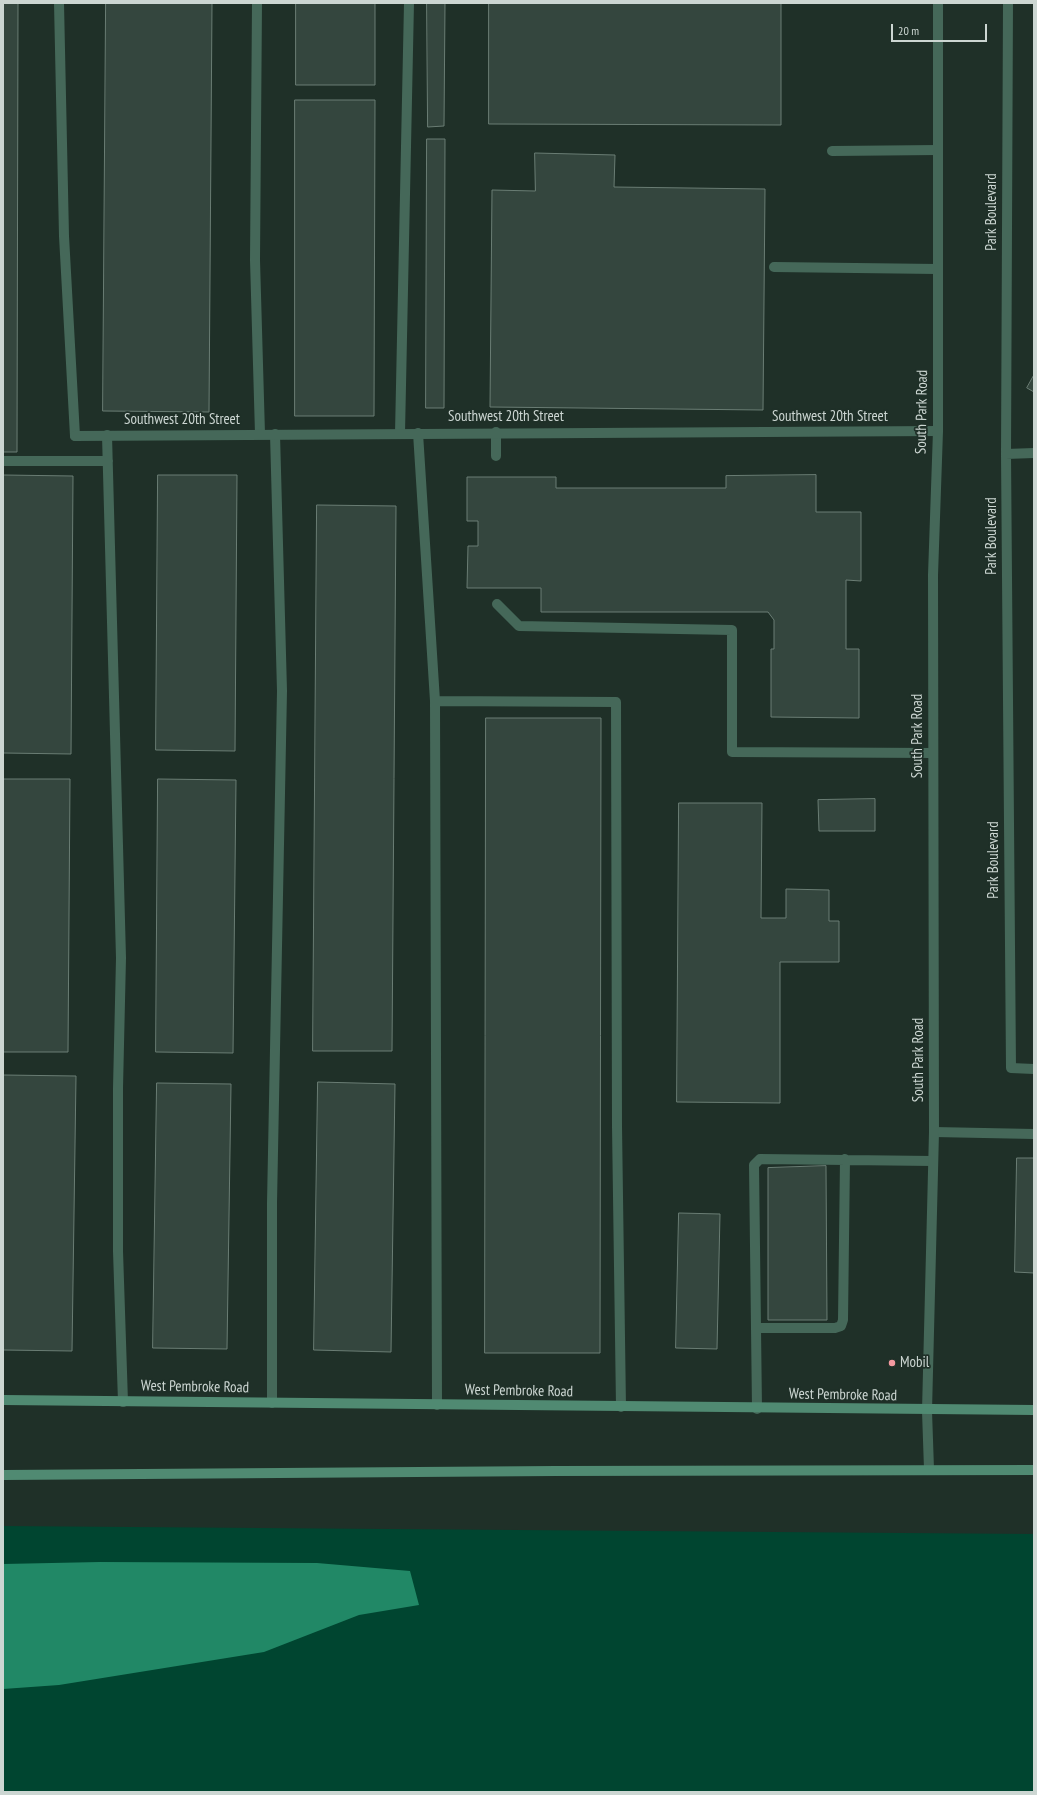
<!DOCTYPE html>
<html>
<head>
<meta charset="utf-8">
<style>
  body { margin:0 }
  #map { position:relative; width:1037px; height:1795px; overflow:hidden; background:#1f3028; font-family:"PT Sans Narrow",sans-serif }
  canvas { display:block }
  .frame { position:absolute; inset:0; border:4px solid #ccd6d2; pointer-events:none }
  .scale { position:absolute; left:891px; top:24px; width:96px; height:18px; box-sizing:border-box; border:2px solid #ccd6d2; border-top:0; padding-left:5px; font-size:12px; line-height:14px; white-space:nowrap; color:#ccd6d2; -webkit-text-stroke:3px #1f3028; paint-order:stroke }
</style>
</head>
<body>
<div id="map">
<canvas width="1037" height="1795"></canvas>
<div class="frame"></div>
<div class="scale">20 m</div>
</div>
<script>
const g = document.querySelector('canvas').getContext('2d');
g.lineJoin = 'round';
function fillPath(path, color) { g.fillStyle = color; g.fill(path, 'evenodd'); }
function strokePath(path, color, width, dash) { g.strokeStyle = color; g.lineWidth = width; g.lineCap = dash ? 'butt' : 'round'; g.setLineDash(dash || []); g.stroke(path); }
function label(font, color, halo, rows, align = 'center') {
  g.font = font + ' "PT Sans Narrow",sans-serif'; g.lineWidth = 3.5; g.setLineDash([]); g.textBaseline = 'middle'; g.strokeStyle = halo; g.fillStyle = color; for (const [text, x, y, turn = 0] of rows) {
    g.save(); g.translate(x, y); g.rotate((+turn || 0) * Math.PI / 180); g.textAlign = isNaN(turn) ? turn : align; if (halo) g.strokeText(text, 0, 0); g.fillText(text, 0, 0); g.restore();
  }
}
const green = new Path2D(`
  M 3,1526 L 1034,1534 L 1034,1792 L 3,1792 Z`);
const water = new Path2D(`
  M 100,1562 L 317,1563 L 410,1571 L 419,1605 L 359,1615 L 264,1652 L 59,1685 L 3,1689 L 3,1564 Z`);
const building = new Path2D(`
  M 3,3 L 18,3 L 17,452 L 3,452 Z
  M 106,3 L 212,3 L 209,412 L 103,411 Z
  M 296,3 L 375,3 L 375,85 L 296,85 Z
  M 427,3 L 445,3 L 444,126 L 428,127 Z
  M 489,3 L 781,3 L 781,125 L 489,124 Z
  M 295,100 L 375,100 L 374,416 L 295,416 Z
  M 427,139 L 445,139 L 444,408 L 426,408 Z
  M 535,153 L 615,155 L 614,187 L 765,189 L 763,410 L 490,407 L 492,190 L 535,191 Z
  M 1034,375 L 1034,392 L 1027,388 Z
  M 3,475 L 73,476 L 71,754 L 3,753 Z
  M 158,475 L 237,475 L 235,751 L 156,750 Z
  M 816,475 L 816,512 L 861,512 L 861,581 L 846,580 L 846,649 L 859,649 L 859,718 L 771,717 L 771,649 L 774,649 L 774,620 L 768,612 L 541,612 L 541,588 L 467,588 L 468,546 L 478,546 L 478,521 L 467,521 L 467,477 L 556,477 L 556,488 L 726,488 L 726,476 Z
  M 317,505 L 396,506 L 392,1051 L 313,1051 Z
  M 486,718 L 601,718 L 600,1353 L 485,1353 Z
  M 3,779 L 70,779 L 68,1052 L 3,1052 Z
  M 158,779 L 236,780 L 233,1053 L 156,1052 Z
  M 875,799 L 875,831 L 819,831 L 818,800 Z
  M 679,803 L 762,803 L 761,918 L 786,918 L 786,889 L 829,890 L 829,921 L 839,921 L 839,962 L 780,962 L 780,1103 L 677,1102 Z
  M 3,1075 L 76,1076 L 72,1351 L 3,1350 Z
  M 318,1082 L 395,1084 L 391,1352 L 314,1350 Z
  M 157,1083 L 231,1084 L 227,1349 L 153,1348 Z
  M 1017,1158 L 1034,1158 L 1034,1273 L 1015,1272 Z
  M 826,1166 L 827,1320 L 768,1320 L 768,1168 Z
  M 679,1213 L 720,1214 L 717,1349 L 676,1348 Z`);
const service = new Path2D(`
  M 59,3 L 64,236 L 75,436
  M 257,3 L 255,260 L 260,434
  M 832,151 L 938,150
  M 774,267 L 937,269
  M 400,433 L 409,3
  M 418,433 L 435,701 L 437,1405
  M 107,435 L 121,958 L 118,1088 L 118,1251 L 123,1402
  M 496,456 L 496,432
  M 3,461 L 108,461
  M 497,604 L 519,626 L 732,630 L 732,752 L 933,753
  M 435,701 L 616,702 L 617,1126 L 621,1407
  M 934,1132 L 1034,1134
  M 756,1328 L 835,1328 L 841,1326 L 843,1320 L 845,1159
  M 272,1403 L 272,1203 L 282,691 L 275,434
  M 757,1409 L 754,1165 L 760,1159 L 933,1161`);
const minor = new Path2D(`
  M 1008,3 L 1006,454 L 1011,1068 L 1034,1069
  M 75,436 L 938,431
  M 1006,454 L 1034,453`);
const tertiary = new Path2D(`
  M 929,1469 L 927,1411 L 934,1132 L 933,575 L 938,431 L 938,3`);
const secondary = new Path2D(`
  M 3,1400 L 1034,1410
  M 3,1475 L 556,1471 L 1034,1470`);
const markers = [
  [892,1363,4,"#f49aa0"]
];
const streetNames = [
  ["Park Boulevard",992,212,-90],
  ["South Park Road",922,412,-89],
  ["Southwest 20th Street",506,417],
  ["Southwest 20th Street",830,417],
  ["Southwest 20th Street",182,420],
  ["Park Boulevard",992,536,-90],
  ["South Park Road",918,736,-90],
  ["Park Boulevard",994,860,-90],
  ["South Park Road",919,1060,-90],
  ["West Pembroke Road",195,1387,1],
  ["West Pembroke Road",519,1391,1],
  ["West Pembroke Road",843,1395,1]
];
const poiNames = [
  ["Mobil",900,1363]
];
fillPath(green, '#004530');
fillPath(water, '#218866');
fillPath(building, '#34463e');
strokePath(building, '#6a7d74', 1);
strokePath(service, '#456859', 10);
strokePath(minor, '#456859', 10);
strokePath(tertiary, '#456859', 10);
strokePath(secondary, '#508a72', 10);
for (const [x, y, r, color] of markers) { const dot = new Path2D(); dot.arc(x, y, r, 0, 2 * Math.PI); g.fillStyle = color; g.fill(dot); strokePath(dot, '#1f3028', 1.5); }
label('15px', '#ccd6d2', '#1f3028', streetNames);
label('15px', '#ccd6d2', '#1f3028', poiNames, 'left');
</script>
</body>
</html>
